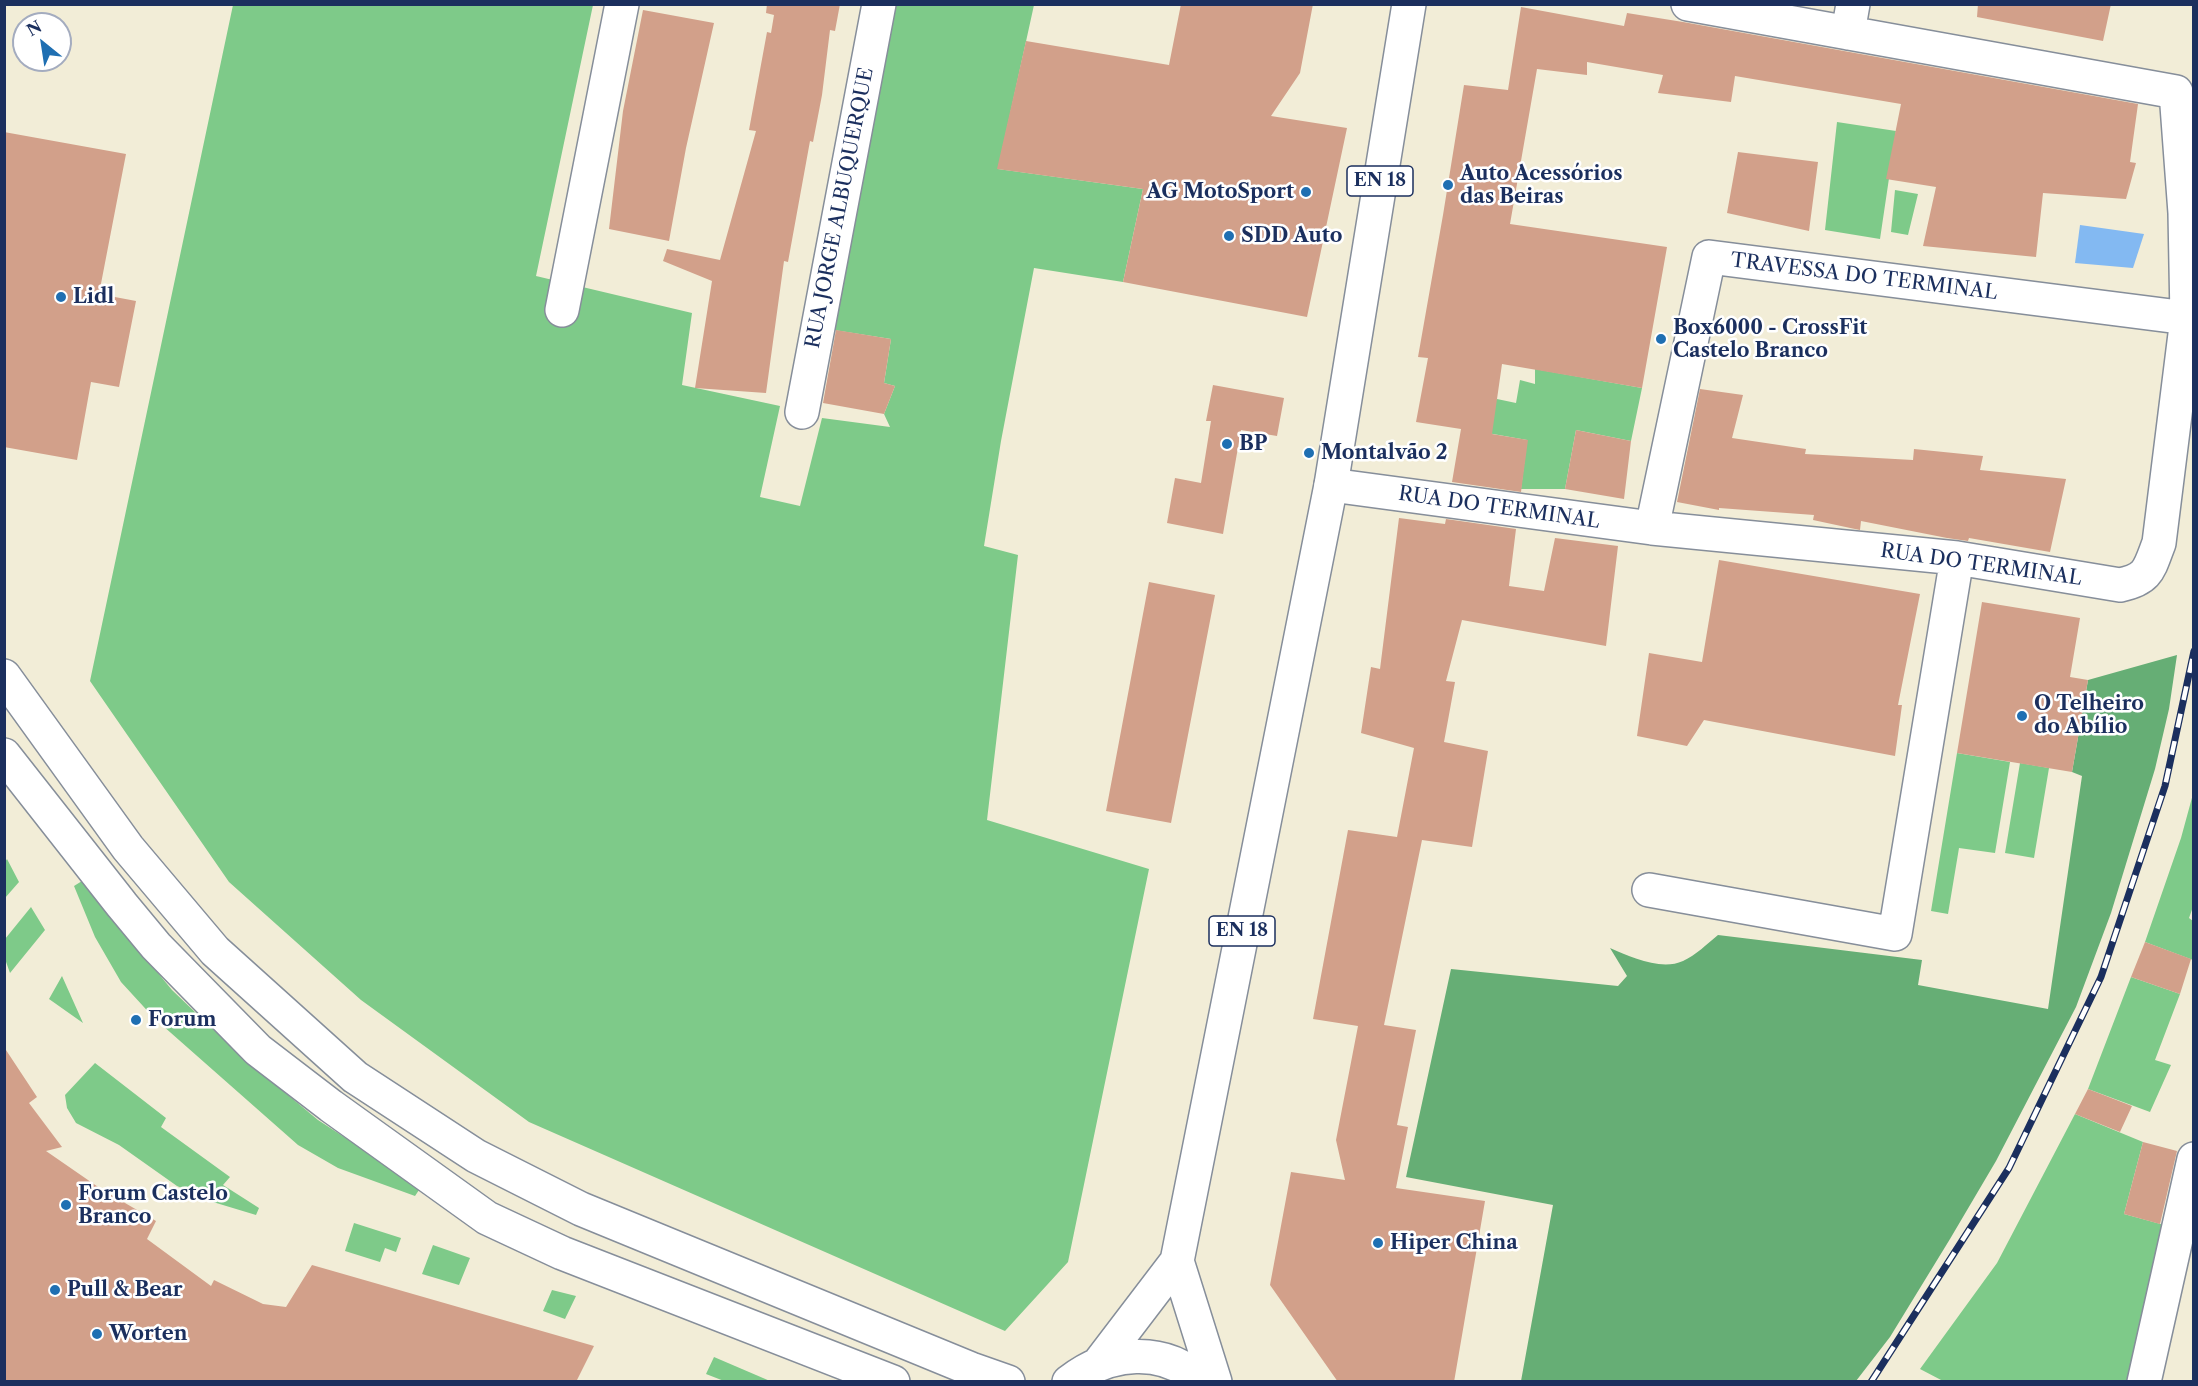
<!DOCTYPE html>
<html>
<head>
<meta charset="utf-8">
<style>
  body { margin:0 }
  #map { position:relative; width:2198px; height:1386px; overflow:hidden; background:#f2edd7; font-family:"Libre Caslon Text",serif }
  canvas { display:block }
  .frame { position:absolute; inset:0; border:6px solid #1b2f5e; pointer-events:none }
  .north { position:absolute; left:12px; top:12px; width:60px; height:60px; box-sizing:border-box; background:#fff; border:2px solid #a4acbf; border-radius:50%; rotate:330deg; font-size:16px; font-weight:700; line-height:24px; text-align:center; color:#1b2f5e }
  .north::after { content:''; display:block; margin:auto; width:21px; height:27px; background:#1f6fb2; clip-path:polygon(50% 0,100% 100%,50% 72%,0 100%) }
</style>
</head>
<body>
<div id="map">
<canvas width="2198" height="1386"></canvas>
<div class="frame"></div>
<div class="north">N</div>
</div>
<script>
const g = document.querySelector('canvas').getContext('2d');
g.lineJoin = 'round';
function fillPath(path, color) { g.fillStyle = color; g.fill(path, 'evenodd'); }
function strokePath(path, color, width, dash) { g.strokeStyle = color; g.lineWidth = width; g.lineCap = dash ? 'butt' : 'round'; g.setLineDash(dash || []); g.stroke(path); }
function label(font, color, halo, rows, align = 'center') {
  g.font = font + ' "Libre Caslon Text",serif'; g.lineWidth = 5; g.setLineDash([]); g.textBaseline = 'middle'; g.strokeStyle = halo; g.fillStyle = color; for (const [text, x, y, turn = 0] of rows) {
    g.save(); g.translate(x, y); g.rotate((+turn || 0) * Math.PI / 180); g.textAlign = isNaN(turn) ? turn : align; if (halo) g.strokeText(text, 0, 0); g.fillText(text, 0, 0); g.restore();
  }
}
const green = new Path2D(`
  M 233,5 L 593,5 L 536,276 L 692,313 L 682,385 L 780,406 L 760,497 L 800,506 L 822,418 L 890,427 L 884,414 L 895,386 L 884,383 L 891,339 L 834,330 L 892,5 L 1034,5 L 998,169 L 1143,189 L 1123,282 L 1034,268 L 1001,441 L 984,546 L 1018,555 L 987,820 L 1149,869 L 1068,1262 L 1005,1331 L 529,1122 L 361,1000 L 229,882 L 90,681 Z
  M 1837,122 L 1896,131 L 1880,239 L 1825,230 Z
  M 1895,190 L 1918,194 L 1908,235 L 1891,232 Z
  M 1535,369 L 1642,388 L 1631,441 L 1576,430 L 1565,489 L 1521,489 L 1527,440 L 1476,431 L 1497,399 L 1516,403 L 1520,380 L 1535,384 Z
  M 1957,753 L 2010,762 L 1995,853 L 1959,848 L 1948,914 L 1931,911 Z
  M 2020,763 L 2049,768 L 2034,858 L 2005,853 Z
  M 2193,794 L 2194,904 L 2189,918 L 2193,921 L 2193,960 L 2145,942 L 2181,838 Z
  M 7,859 L 19,882 L 5,898 L 5,862 Z
  M 82,881 L 172,990 L 241,1056 L 318,1120 L 421,1187 L 415,1196 L 338,1168 L 298,1145 L 154,1018 L 121,982 L 95,937 L 74,886 Z
  M 31,907 L 45,930 L 10,973 L 5,959 L 5,939 Z
  M 62,976 L 83,1023 L 49,999 Z
  M 2131,977 L 2180,994 L 2155,1060 L 2171,1065 L 2150,1112 L 2088,1089 Z
  M 95,1063 L 166,1118 L 161,1127 L 230,1177 L 223,1185 L 259,1208 L 256,1215 L 213,1202 L 177,1186 L 119,1145 L 76,1123 L 67,1108 L 65,1095 Z
  M 2075,1114 L 2143,1142 L 2124,1214 L 2168,1226 L 2137,1381 L 1943,1381 L 1920,1369 L 1997,1263 Z
  M 354,1223 L 401,1238 L 396,1252 L 385,1248 L 380,1262 L 345,1251 Z
  M 433,1245 L 470,1258 L 459,1285 L 422,1274 Z
  M 552,1290 L 576,1296 L 565,1319 L 543,1311 Z
  M 714,1357 L 770,1381 L 724,1381 L 706,1374 Z`);
const forest = new Path2D(`
  M 2177,655 L 2169,709 L 2155,769 L 2111,913 L 2076,1007 L 1996,1161 L 1950,1239 L 1890,1337 L 1856,1381 L 1521,1381 L 1553,1205 L 1406,1177 L 1451,969 L 1618,986 L 1627,976 L 1610,948 C 1631,957 1661,971 1683,961 C 1696,955 1707,944 1718,935 L 1922,960 L 1918,985 L 2048,1009 L 2082,776 L 2072,772 L 2088,680 Z`);
const water = new Path2D(`
  M 2080,225 L 2144,234 L 2133,268 L 2075,263 Z`);
const building = new Path2D(`
  M 767,4 L 840,4 L 835,31 L 830,30 L 822,95 L 813,142 L 810,141 L 788,262 L 784,261 L 766,393 L 695,388 L 712,281 L 663,261 L 667,249 L 720,260 L 756,131 L 749,130 L 767,32 L 771,33 L 774,15 L 766,13 Z
  M 1181,4 L 1313,4 L 1300,73 L 1271,116 L 1347,128 L 1307,317 L 1123,282 L 1143,189 L 997,169 L 1026,41 L 1169,65 Z
  M 1978,4 L 2111,4 L 2103,41 L 1977,17 Z
  M 1521,7 L 1624,26 L 1627,13 L 1683,22 L 2138,104 L 2130,162 L 2136,163 L 2126,199 L 2043,193 L 2036,257 L 1923,246 L 1936,187 L 1886,179 L 1901,104 L 1735,76 L 1731,102 L 1658,93 L 1663,75 L 1587,62 L 1587,75 L 1537,69 L 1510,224 L 1667,247 L 1642,388 L 1502,364 L 1492,434 L 1528,440 L 1521,492 L 1452,482 L 1461,429 L 1416,422 L 1428,358 L 1418,357 L 1443,215 L 1464,85 L 1508,90 Z
  M 643,10 L 714,23 L 686,148 L 669,241 L 609,229 L 623,111 Z
  M 4,132 L 126,154 L 99,294 L 136,301 L 119,387 L 91,382 L 77,460 L 4,447 Z
  M 1738,152 L 1818,162 L 1809,231 L 1727,213 Z
  M 836,330 L 891,339 L 884,383 L 895,386 L 884,414 L 823,403 Z
  M 1213,385 L 1284,398 L 1277,436 L 1241,430 L 1223,534 L 1167,523 L 1175,478 L 1201,483 L 1211,421 L 1206,421 Z
  M 1700,389 L 1743,395 L 1732,438 L 1806,449 L 1805,454 L 1913,460 L 1914,449 L 1983,456 L 1980,470 L 2066,479 L 2050,552 L 1969,538 L 1968,541 L 1947,538 L 1861,521 L 1860,530 L 1855,529 L 1813,520 L 1814,515 L 1719,508 L 1719,510 L 1677,502 Z
  M 1576,430 L 1631,441 L 1624,499 L 1565,489 Z
  M 1399,518 L 1445,524 L 1446,519 L 1516,529 L 1509,586 L 1544,591 L 1555,538 L 1618,546 L 1606,646 L 1462,620 L 1446,681 L 1455,682 L 1444,742 L 1488,751 L 1472,847 L 1422,840 L 1384,1025 L 1416,1030 L 1397,1125 L 1408,1127 L 1396,1188 L 1485,1201 L 1454,1382 L 1338,1382 L 1270,1285 L 1291,1172 L 1345,1180 L 1336,1140 L 1358,1026 L 1313,1019 L 1348,830 L 1397,837 L 1414,748 L 1361,733 L 1371,667 L 1380,669 Z
  M 1719,560 L 1920,594 L 1898,705 L 1902,705 L 1895,756 L 1704,720 L 1687,746 L 1637,736 L 1649,653 L 1702,662 Z
  M 1149,582 L 1215,595 L 1171,823 L 1106,811 Z
  M 1982,602 L 2080,618 L 2070,677 L 2088,680 L 2072,772 L 1957,753 Z
  M 2145,942 L 2191,959 L 2180,994 L 2131,977 Z
  M 4,1047 L 37,1097 L 29,1103 L 62,1147 L 46,1151 L 101,1189 L 156,1221 L 147,1239 L 211,1286 L 214,1280 L 263,1304 L 286,1307 L 312,1265 L 594,1346 L 576,1382 L 4,1382 Z
  M 2088,1089 L 2132,1106 L 2120,1132 L 2075,1114 Z
  M 2143,1142 L 2177,1151 L 2160,1224 L 2124,1214 Z`);
const minor = new Path2D(`
  M 1848,33 L 1853,4
  M 562,310 L 622,4
  M 802,412 L 879,4
  M 1331,485 L 1652,528 L 1957,558 L 2120,585 C 2149,579 2149,569 2159,543 L 2187,318 L 2185,213 L 2176,92 L 1688,4
  M 1652,528 L 1709,257 L 2187,318
  M 1649,890 L 1895,934 L 1957,558
  M 2144,1382 L 2194,1159`);
const major = new Path2D(`
  M 4,676 L 128,848 L 215,951 L 355,1077 L 476,1156 L 581,1209 L 971,1369 L 1008,1382
  M 4,755 L 122,905 L 156,946 L 258,1050 L 331,1106 L 487,1218 L 562,1253 L 893,1382
  M 1177,1261 L 1215,1382
  M 1100,1362 L 1177,1261 L 1331,485 L 1409,4
  M 1069,1382 C 1109,1351 1163,1345 1202,1382`);
const rail = new Path2D(`
  M 1871,1382 L 2009,1168 L 2101,977 L 2165,786 L 2194,651`);
const markers = [
  [1448,185,6,"#1f6fb2"],
  [1306,192,6,"#1f6fb2"],
  [1229,236,6,"#1f6fb2"],
  [61,297,6,"#1f6fb2"],
  [1661,339,6,"#1f6fb2"],
  [1227,444,6,"#1f6fb2"],
  [1309,453,6,"#1f6fb2"],
  [2022,716,6,"#1f6fb2"],
  [136,1020,6,"#1f6fb2"],
  [66,1205,6,"#1f6fb2"],
  [1378,1243,6,"#1f6fb2"],
  [55,1290,6,"#1f6fb2"],
  [97,1334,6,"#1f6fb2"]
];
const shields = [
  [1380,181,66],
  [1242,931,66]
];
const shieldNames = [
  ["EN 18",1380,181],
  ["EN 18",1242,931]
];
const poiNames = [
  ["Auto Acessórios",1460,174],
  ["das Beiras",1460,197],
  ["AG MotoSport",1294,192,"right"],
  ["SDD Auto",1241,236],
  ["Lidl",73,297],
  ["Box6000 - CrossFit",1673,328],
  ["Castelo Branco",1673,351],
  ["BP",1239,444],
  ["Montalvão 2",1321,453],
  ["O Telheiro",2034,704],
  ["do Abílio",2034,727],
  ["Forum",148,1020],
  ["Forum Castelo",78,1194],
  ["Branco",78,1217],
  ["Hiper China",1390,1243],
  ["Pull & Bear",67,1290],
  ["Worten",109,1334]
];
const streetNames = [
  ["RUA JORGE ALBUQUERQUE",840,208,-79],
  ["TRAVESSA DO TERMINAL",1864,277,7],
  ["RUA DO TERMINAL",1499,508,8],
  ["RUA DO TERMINAL",1981,565,8]
];
fillPath(green, '#7eca89');
fillPath(forest, '#66ae75');
fillPath(water, '#83b9f2');
fillPath(building, '#d2a08a');
strokePath(minor, '#868e9a', 36);
strokePath(major, '#868e9a', 36);
strokePath(minor, '#fff', 33);
strokePath(major, '#fff', 33);
strokePath(rail, '#1b2f5e', 7);
strokePath(rail, '#fff', 4.5, [14]);
for (const [x, y, r, color] of markers) { const dot = new Path2D(); dot.arc(x, y, r, 0, 2 * Math.PI); g.fillStyle = color; g.fill(dot); strokePath(dot, '#fff', 2); }
for (const [x, y, w] of shields) { const box = new Path2D(); box.roundRect(x - w / 2, y - 15, w, 30, 4.5); g.fillStyle = '#fff'; g.fill(box); strokePath(box, '#1b2f5e', 1.5); }
label('bold 18px', '#1b2f5e', null, shieldNames);
label('bold 20px', '#1b2f5e', '#fff', poiNames, 'left');
label('20px', '#1b2f5e', '#fff', streetNames);
</script>
</body>
</html>
